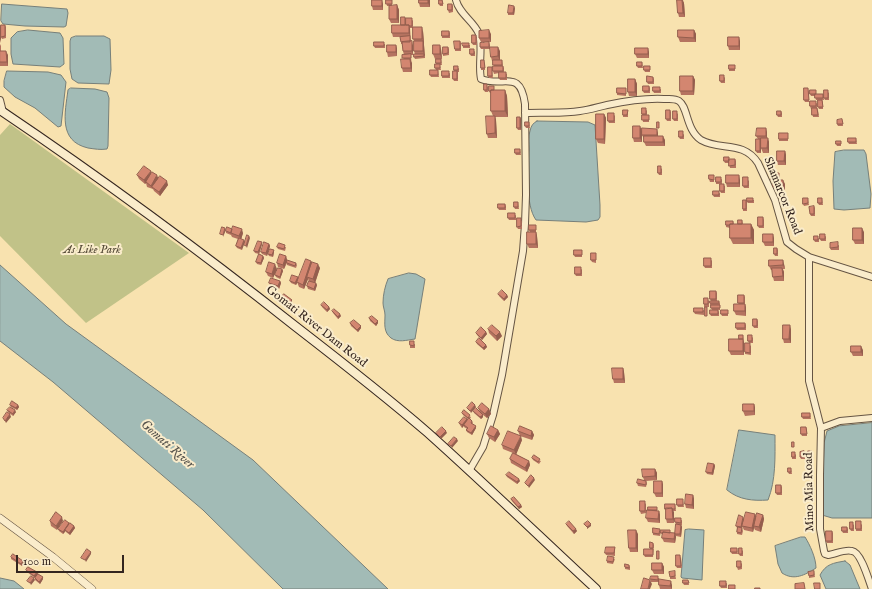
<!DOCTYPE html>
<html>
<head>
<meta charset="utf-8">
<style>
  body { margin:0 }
  #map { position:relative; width:872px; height:589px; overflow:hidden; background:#f8e2af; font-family:"IM FELL English",serif }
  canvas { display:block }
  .scale { position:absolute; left:16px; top:555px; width:108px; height:18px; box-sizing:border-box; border:2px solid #34251f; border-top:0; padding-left:5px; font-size:12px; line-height:14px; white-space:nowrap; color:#34251f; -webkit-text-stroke:3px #faeccb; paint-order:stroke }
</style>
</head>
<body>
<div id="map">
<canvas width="872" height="589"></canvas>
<div class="scale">100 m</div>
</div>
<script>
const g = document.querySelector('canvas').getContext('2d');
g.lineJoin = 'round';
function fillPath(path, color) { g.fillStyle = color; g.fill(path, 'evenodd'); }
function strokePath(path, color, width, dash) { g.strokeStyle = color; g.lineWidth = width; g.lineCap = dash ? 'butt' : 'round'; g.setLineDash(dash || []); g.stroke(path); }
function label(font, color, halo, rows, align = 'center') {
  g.font = font + ' "IM FELL English",serif'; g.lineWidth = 4; g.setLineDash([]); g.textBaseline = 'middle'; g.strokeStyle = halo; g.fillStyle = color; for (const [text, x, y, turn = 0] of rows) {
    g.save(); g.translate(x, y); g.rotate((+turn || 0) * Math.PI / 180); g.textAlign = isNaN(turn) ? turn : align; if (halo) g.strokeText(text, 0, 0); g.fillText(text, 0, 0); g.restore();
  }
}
const green = new Path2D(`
  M 10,124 L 189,253 L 86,323 L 0,236 L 0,135 Z`);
const water = new Path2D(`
  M 2,4 L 67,9 L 68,13 L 66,26 L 64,27 L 25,26 L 3,24 L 1,21 Z
  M 28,30 L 60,33 L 63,38 L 64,64 L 60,67 L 13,64 L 11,54 L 11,38 L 17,32 Z
  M 76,36 L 104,36 L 110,39 L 111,70 L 109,84 L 78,83 L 72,79 L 70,69 L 70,41 L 71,38 Z
  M 7,71 L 48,72 L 61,75 L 66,82 L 61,126 L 58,127 L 35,108 L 15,97 L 4,87 L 4,81 Z
  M 71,88 L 95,89 L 107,92 L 109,98 L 108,146 L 107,149 C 100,150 95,149 88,148 C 58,141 65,113 68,90 Z
  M 537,121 L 588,122 L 595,125 L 600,205 L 600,217 L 598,220 L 586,222 L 536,220 C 525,205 528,167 529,149 C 529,143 528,136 530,131 C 531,126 533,123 537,121 Z
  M 844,150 L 864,150 L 866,154 L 871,194 L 870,208 L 844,210 L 834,209 L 833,181 L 835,152 Z
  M 0,265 L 66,324 L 253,460 L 388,589 L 283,589 L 203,510 L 53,382 L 0,341 Z
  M 409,273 L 416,274 L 425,279 L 415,339 C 407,340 398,343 391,338 C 383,332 385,323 385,315 C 385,311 383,307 383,303 C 383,295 385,286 388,279 Z
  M 872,423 L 872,518 L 832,518 L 822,515 L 824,443 L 827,431 L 839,426 Z
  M 739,430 L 775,435 C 775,457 776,480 768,500 C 753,501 739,500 727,490 Z
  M 689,529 L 704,530 L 702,580 L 682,578 L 681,577 L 685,530 Z
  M 801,537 L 805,537 C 810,545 816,558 816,568 C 805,575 794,581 782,573 L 778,564 L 775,546 Z
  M 845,561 L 850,565 L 860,589 L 826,589 L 820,575 C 826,564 833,563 845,561 Z
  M 0,578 L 14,581 L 24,589 L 0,589 Z`);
const minor = new Path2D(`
  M 456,0 C 459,14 474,21 479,34 C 483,48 478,65 481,79 C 504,88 520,68 525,104 L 526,195 L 525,224 L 523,251 L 502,375 L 493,415 L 483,447 L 469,471
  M 0,100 L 3,112
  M 525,113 C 543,112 562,114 580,111 C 589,110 598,107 607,105 C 626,101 644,98 664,99 C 669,99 675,98 679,101 C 688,107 686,130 701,140 C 720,151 743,140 758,163 L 775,200 L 787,242 L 796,249 L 809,257 L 872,277
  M 809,257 L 809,381 L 821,428 L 820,475 L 820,529 L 824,551 L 825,554 L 828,555 C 835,554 845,549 852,551 C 861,552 869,581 872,589
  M 821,428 L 840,421 L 872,418`);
const tertiary = new Path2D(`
  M 0,518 L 53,557 L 92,589`);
const secondary = new Path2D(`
  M 0,110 C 101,178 199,250 295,326 C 339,360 384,395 427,432 C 484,483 540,537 596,589`);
const wall = new Path2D(`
  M 386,0 L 392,0 L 392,6 L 397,5 L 399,10 L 399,23 L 391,23 L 389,19 L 389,6 L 387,6 Z
  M 419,0 L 430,0 L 430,7 L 420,7 L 419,3 Z
  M 443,0 L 443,6 L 440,6 L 439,4 Z
  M 677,0 L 683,0 L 684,3 L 685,17 L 679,17 L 678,13 Z
  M 383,4 L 383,10 L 373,10 L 372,6 Z
  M 452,4 L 453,6 L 453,12 L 449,13 L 448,10 Z
  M 515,8 L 514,15 L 508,15 L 508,13 Z
  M 405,19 L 406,25 L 413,20 L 413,28 L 410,28 L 411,42 L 413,46 L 413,55 L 411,55 L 412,72 L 403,72 L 402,68 L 404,55 L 403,51 L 402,44 L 401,44 L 401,42 L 400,37 L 393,37 L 392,33 L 401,25 Z
  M 5,25 L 6,27 L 6,38 L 2,39 L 1,37 Z
  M 694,30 L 696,34 L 696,42 L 680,42 L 678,37 Z
  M 423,31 L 424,43 L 424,45 L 425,58 L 415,59 L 414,57 L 415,54 L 414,51 L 414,41 L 413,39 Z
  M 449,31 L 450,33 L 450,38 L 442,38 L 442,36 Z
  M 491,34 L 491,42 L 481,42 L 479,38 Z
  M 477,37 L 477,45 L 473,45 L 472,43 Z
  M 460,41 L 461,43 L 461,51 L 455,51 L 455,49 Z
  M 740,41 L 740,50 L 729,50 L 728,46 Z
  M 489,42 L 490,45 L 490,49 L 481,49 L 480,47 Z
  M 0,44 L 1,46 L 1,51 L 8,55 L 8,66 L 0,66 Z
  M 385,44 L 385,48 L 375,48 L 374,46 Z
  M 396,45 L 397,49 L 397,56 L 388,57 L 387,52 Z
  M 470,45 L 470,48 L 463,48 L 463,46 Z
  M 448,47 L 449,49 L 449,55 L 443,56 L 443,54 Z
  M 441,49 L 442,59 L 435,59 L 433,54 Z
  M 475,51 L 475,56 L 471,56 L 470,54 Z
  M 500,51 L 500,60 L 502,60 L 503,66 L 504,68 L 504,72 L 507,74 L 507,80 L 500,80 L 499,78 L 499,73 L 494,74 L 493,71 L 494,66 L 493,61 L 492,61 L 491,57 Z
  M 649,52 L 649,58 L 637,58 L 635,54 Z
  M 441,59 L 442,65 L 440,65 L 441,70 L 438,70 L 439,77 L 431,77 L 430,75 L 436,70 L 435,68 L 436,64 L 436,63 Z
  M 485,62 L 485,70 L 481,70 L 481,68 Z
  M 642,62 L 643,68 L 638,68 L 637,66 Z
  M 650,66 L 650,72 L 645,72 L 644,70 Z
  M 492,67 L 492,69 L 493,78 L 489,78 L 488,76 Z
  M 735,67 L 735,71 L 729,71 L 729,69 Z
  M 459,68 L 459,72 L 458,72 L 458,81 L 454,81 L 453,79 L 454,71 L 454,70 Z
  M 450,73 L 450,78 L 442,78 L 442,76 Z
  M 693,76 L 695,80 L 694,95 L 681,95 L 680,91 Z
  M 653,77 L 654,79 L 654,84 L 648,84 L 647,82 Z
  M 725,77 L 725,83 L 721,83 L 720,81 Z
  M 635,79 L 637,84 L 637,96 L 629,96 L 628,92 Z
  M 488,86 L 488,92 L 485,92 L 484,90 Z
  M 494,86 L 494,90 L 505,90 L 507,96 L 508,117 L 495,117 L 496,120 L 497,138 L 488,138 L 487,134 L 493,116 L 491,111 L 491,93 L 490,93 L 489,91 Z
  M 649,86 L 650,88 L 650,93 L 644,93 L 643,91 Z
  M 661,89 L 661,93 L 654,93 L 653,91 Z
  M 626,90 L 626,96 L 617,95 L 617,93 Z
  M 809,90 L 809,102 L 805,102 L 804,100 Z
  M 816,92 L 816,94 L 823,94 L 824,100 L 816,100 L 815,96 L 811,96 L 810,94 Z
  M 829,92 L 829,100 L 825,100 L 824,98 Z
  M 822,100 L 823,102 L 823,109 L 819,109 L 818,107 Z
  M 817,103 L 817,108 L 818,110 L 819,117 L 813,117 L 812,108 L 811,109 L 810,106 Z
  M 628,110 L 628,117 L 623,117 L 623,115 Z
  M 647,110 L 647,115 L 649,118 L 649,122 L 643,122 L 642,114 Z
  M 670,110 L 671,112 L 671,121 L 667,121 L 666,119 Z
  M 781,111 L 782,113 L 782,117 L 778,117 L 777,115 Z
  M 678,113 L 678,121 L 674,121 L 673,119 Z
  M 604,114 L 606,118 L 605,144 L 598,143 L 596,139 Z
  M 615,115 L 615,123 L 609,123 L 608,121 Z
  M 520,117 L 521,119 L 521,130 L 518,130 L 517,128 Z
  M 842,119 L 843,126 L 838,126 L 837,124 Z
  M 529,122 L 530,128 L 526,128 L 525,126 Z
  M 642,131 L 642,142 L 634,142 L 633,138 Z
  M 767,132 L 767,138 L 769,142 L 769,153 L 763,153 L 761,148 L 761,140 L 761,153 L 757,153 L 756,151 L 758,139 L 756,136 Z
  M 658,133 L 658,136 L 665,140 L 665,146 L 646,146 L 644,142 L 644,139 L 642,135 Z
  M 684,134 L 684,139 L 680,139 L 679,137 Z
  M 788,135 L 788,141 L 779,141 L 779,139 Z
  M 856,138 L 857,144 L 849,144 L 848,142 Z
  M 841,143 L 841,146 L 837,146 L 836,144 Z
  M 520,149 L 521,155 L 516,155 L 515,153 Z
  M 785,151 L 786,155 L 786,165 L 778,165 L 777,161 Z
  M 729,157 L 729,159 L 735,159 L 736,161 L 736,168 L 730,168 L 729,163 L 725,163 L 724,161 Z
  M 662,168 L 662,175 L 659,175 L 658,173 Z
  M 151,173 L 168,185 L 160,196 L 154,191 L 153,189 L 147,187 L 146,183 L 145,184 L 139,179 L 137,175 Z
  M 779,175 L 779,180 L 785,184 L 785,190 L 775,190 L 773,186 L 773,182 L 772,182 L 771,180 Z
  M 714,177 L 714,182 L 710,182 L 709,179 Z
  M 722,179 L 722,184 L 725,186 L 725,193 L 721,193 L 720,191 L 720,184 L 716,184 L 716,182 Z
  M 740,180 L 740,187 L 727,187 L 726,183 Z
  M 749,180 L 749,188 L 744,188 L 743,186 Z
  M 720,193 L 720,197 L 714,197 L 713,195 Z
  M 822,198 L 823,205 L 819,205 L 818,203 Z
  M 743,200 L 754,200 L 754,203 L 748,203 L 747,202 L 747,211 L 743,211 Z
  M 808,200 L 809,205 L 804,206 L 803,204 Z
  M 518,202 L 519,209 L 515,209 L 514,207 Z
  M 505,204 L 506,206 L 506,210 L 499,210 L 498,208 Z
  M 814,206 L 815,208 L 815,216 L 811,216 L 810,214 Z
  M 516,215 L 516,220 L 509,220 L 508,218 Z
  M 763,217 L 764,220 L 764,228 L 759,228 L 758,226 Z
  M 522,220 L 522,229 L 518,229 L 517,227 Z
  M 742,220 L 743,224 L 751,224 L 754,230 L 754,244 L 733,244 L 730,238 L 730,228 L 726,227 L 726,225 L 733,221 L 734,224 L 738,224 Z
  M 536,227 L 536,232 L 537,236 L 538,248 L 529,248 L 527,244 L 530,232 L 529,230 Z
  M 226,231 L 243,233 L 241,239 L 242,250 L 237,248 L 236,246 L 238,239 L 232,237 L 231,235 L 226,233 Z
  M 864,232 L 864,244 L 855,244 L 853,240 Z
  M 826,236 L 826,241 L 821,241 L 820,239 Z
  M 774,238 L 774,246 L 765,246 L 763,242 Z
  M 819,238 L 819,242 L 815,242 L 814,240 Z
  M 262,244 L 259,254 L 263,256 L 264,258 L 261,265 L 257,264 L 256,262 L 259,254 L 255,253 L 254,251 Z
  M 269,244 L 270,246 L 267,256 L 262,254 L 261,252 Z
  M 839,245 L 839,250 L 831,250 L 830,248 Z
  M 277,247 L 286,247 L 285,251 L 278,249 Z
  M 777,248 L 778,250 L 778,256 L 775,256 L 774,254 Z
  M 274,250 L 274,252 L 273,257 L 269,256 L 268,254 Z
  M 582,250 L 582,257 L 575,257 L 574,255 Z
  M 596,255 L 596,263 L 592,262 L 591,260 Z
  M 286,256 L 287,260 L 296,263 L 297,265 L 296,268 L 287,265 L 287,263 L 284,269 L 278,267 L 277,263 Z
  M 712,260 L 712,268 L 705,268 L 704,266 Z
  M 311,261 L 312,263 L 320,268 L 315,283 L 317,285 L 315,291 L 308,289 L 307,286 L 309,281 L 308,279 L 304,289 L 299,287 L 297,282 Z
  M 784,264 L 785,269 L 783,269 L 784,272 L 784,281 L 774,281 L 773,277 L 772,270 L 771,270 L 769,266 Z
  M 277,269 L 273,278 L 268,276 L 266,272 Z
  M 282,269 L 283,271 L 280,279 L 276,277 L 275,275 Z
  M 582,269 L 582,276 L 576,276 L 575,274 Z
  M 298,277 L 299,279 L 296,285 L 291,283 L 290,281 Z
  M 280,281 L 281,283 L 279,289 L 270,285 L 269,283 Z
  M 716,291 L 717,293 L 717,301 L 720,303 L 720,305 L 710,305 L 710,303 L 711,301 L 710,299 Z
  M 498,294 L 507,295 L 508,297 L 504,301 L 499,296 Z
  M 744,295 L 745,297 L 745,304 L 746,308 L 746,316 L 736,315 L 734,311 L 739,304 L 738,303 Z
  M 281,298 L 292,300 L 292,302 L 288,306 L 281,300 Z
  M 709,300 L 709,307 L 704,307 L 704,304 Z
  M 321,305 L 329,307 L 330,309 L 327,312 L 322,307 Z
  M 711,308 L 720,308 L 720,310 L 712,310 Z
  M 704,310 L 704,315 L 695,314 L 694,312 Z
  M 718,310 L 719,312 L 719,316 L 711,316 L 710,314 Z
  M 332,311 L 341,316 L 338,319 L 333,313 Z
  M 728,312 L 728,316 L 722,316 L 721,314 Z
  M 369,318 L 378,321 L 378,323 L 376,326 L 370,321 Z
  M 757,319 L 758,321 L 758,328 L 754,328 L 753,326 Z
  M 350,323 L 361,326 L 361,328 L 358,332 L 351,326 Z
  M 745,323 L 746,325 L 746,330 L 737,330 L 736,328 Z
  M 488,329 L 502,336 L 497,341 L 489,333 Z
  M 791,329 L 791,343 L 784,343 L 783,339 Z
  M 486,332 L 487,334 L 482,340 L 477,335 L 476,333 Z
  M 743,335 L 744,343 L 744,355 L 731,355 L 729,351 L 739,339 Z
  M 753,337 L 753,343 L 749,343 L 748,341 Z
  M 476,342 L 486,345 L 487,347 L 484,350 L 477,344 Z
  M 415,344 L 415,348 L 410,348 L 410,345 Z
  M 751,345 L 751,355 L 745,354 L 745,352 Z
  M 863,350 L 863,356 L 853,356 L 851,352 Z
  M 623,368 L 624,372 L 625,383 L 614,383 L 613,379 Z
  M 754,404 L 755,408 L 755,415 L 745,416 L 743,411 Z
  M 10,405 L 18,405 L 19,407 L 17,410 L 11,407 Z
  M 478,408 L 489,409 L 491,414 L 487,418 L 483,415 L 483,417 L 481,419 L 474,413 L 473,411 L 480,412 Z
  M 7,410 L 16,412 L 13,416 L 8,412 Z
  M 462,413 L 471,417 L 470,419 L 472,421 L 473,423 L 472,424 L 476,428 L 472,435 L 467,432 L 466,430 L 467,429 L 464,427 L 464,426 L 462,428 L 460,425 L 459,423 L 467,419 L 467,420 L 468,419 L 463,415 Z
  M 810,413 L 811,419 L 803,419 L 802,417 Z
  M 806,427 L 807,429 L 807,436 L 802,436 L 801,434 Z
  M 498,430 L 500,434 L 495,442 L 489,438 L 487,434 Z
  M 518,431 L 532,431 L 534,435 L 532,440 L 520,436 Z
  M 522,440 L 516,454 L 529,461 L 530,465 L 527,472 L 511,463 L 510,459 L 513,453 L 503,449 L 502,445 Z
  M 796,454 L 796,459 L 792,459 L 792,457 Z
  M 805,454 L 805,459 L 801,459 L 800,457 Z
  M 813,454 L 813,458 L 809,458 L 808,456 Z
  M 532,458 L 541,461 L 539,464 L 533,460 Z
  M 714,464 L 715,466 L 713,475 L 707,474 L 706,472 Z
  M 791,468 L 792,474 L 789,474 L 788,472 Z
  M 655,469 L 657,473 L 657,480 L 646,481 L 647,483 L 646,487 L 638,486 L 637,483 L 644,480 L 643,477 Z
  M 506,475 L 520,481 L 517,484 L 507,477 Z
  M 662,481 L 663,485 L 663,497 L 656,497 L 654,493 Z
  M 781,485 L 782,487 L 782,495 L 777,495 L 776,493 Z
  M 693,495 L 694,499 L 694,509 L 686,508 L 685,504 Z
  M 511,499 L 521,505 L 522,507 L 519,509 L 512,501 Z
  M 683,501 L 684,507 L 678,507 L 677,505 Z
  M 646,503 L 646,513 L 641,514 L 640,511 Z
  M 675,504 L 676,511 L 673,511 L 674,523 L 667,523 L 666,519 Z
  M 657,507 L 657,511 L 659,511 L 660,515 L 660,523 L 648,522 L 646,518 Z
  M 56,512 L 57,530 L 51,526 L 50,521 Z
  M 755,514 L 756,516 L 763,515 L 764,519 L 761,532 L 755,530 L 754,528 L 753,532 L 744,530 L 742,526 L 742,528 L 743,531 L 742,535 L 737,534 L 737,528 L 736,526 L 744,519 Z
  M 682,520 L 682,525 L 681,525 L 682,527 L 681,537 L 676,536 L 675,534 L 676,524 L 675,522 Z
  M 69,523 L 70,525 L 74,526 L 75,528 L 70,535 L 66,532 L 66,531 L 63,534 L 59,531 L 58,529 Z
  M 566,524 L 577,531 L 574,534 L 567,526 Z
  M 854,524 L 854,531 L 851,531 L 850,529 Z
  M 862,524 L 862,531 L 856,531 L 856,529 Z
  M 847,527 L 848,529 L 848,533 L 843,533 L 842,531 Z
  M 832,531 L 833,533 L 833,543 L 827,543 L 826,541 Z
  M 661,532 L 660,536 L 653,535 L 653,533 Z
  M 661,533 L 675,533 L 676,537 L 675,543 L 664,542 L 662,538 L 663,535 Z
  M 638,534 L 638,552 L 630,552 L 629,548 Z
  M 653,543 L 654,545 L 653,557 L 645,557 L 644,555 L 650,549 L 650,548 Z
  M 615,547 L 615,556 L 606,555 L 605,553 Z
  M 737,548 L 738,554 L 732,554 L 731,552 Z
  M 743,550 L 743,556 L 740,556 L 739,554 Z
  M 11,557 L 24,563 L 22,566 L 11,559 Z
  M 681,557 L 682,568 L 677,568 L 676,566 Z
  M 615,559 L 613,564 L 607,563 L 607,561 Z
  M 662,563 L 664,567 L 664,574 L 654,574 L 652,570 Z
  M 742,563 L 742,569 L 738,570 L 737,567 Z
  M 629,565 L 630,567 L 630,570 L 625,569 L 625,567 Z
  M 26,570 L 37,572 L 38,574 L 43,579 L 40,584 L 35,580 L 35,578 L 27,572 Z
  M 814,571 L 815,577 L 809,578 L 809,576 Z
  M 675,573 L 676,579 L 670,579 L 670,577 Z
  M 659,578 L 659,582 L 651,582 L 650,579 Z
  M 688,580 L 689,585 L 684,585 L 683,583 Z
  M 727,583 L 727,588 L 721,588 L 720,586 Z
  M 659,585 L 672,585 L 672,589 L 660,589 Z`);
const shadedWall = new Path2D(`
  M 382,0 L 383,4 L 383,10 L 382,6 Z
  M 428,0 L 430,0 L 430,7 L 428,3 Z
  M 682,0 L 684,3 L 685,17 L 683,13 Z
  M 397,5 L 399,10 L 399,23 L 397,19 Z
  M 514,6 L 515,8 L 514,15 L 513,13 Z
  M 0,25 L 1,27 L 1,43 L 0,39 Z
  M 409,25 L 410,29 L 410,37 L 409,33 Z
  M 422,27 L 423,31 L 424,43 L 424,45 L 425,58 L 423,51 Z
  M 489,30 L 491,34 L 491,42 L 489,38 Z
  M 694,30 L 696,34 L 696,42 L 694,38 Z
  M 739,37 L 740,41 L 740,50 L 739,46 Z
  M 412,41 L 413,46 L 413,55 L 412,51 Z
  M 396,45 L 397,49 L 397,56 L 396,52 Z
  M 440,45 L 441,49 L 442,59 L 440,54 Z
  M 498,47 L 500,51 L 500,61 L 498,56 Z
  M 648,48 L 649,52 L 649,58 L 648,54 Z
  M 6,51 L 8,55 L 8,66 L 7,62 Z
  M 410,59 L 412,63 L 412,72 L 411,68 Z
  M 693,76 L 695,80 L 694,95 L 693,91 Z
  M 635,79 L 637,84 L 637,96 L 635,92 Z
  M 505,90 L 507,96 L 508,117 L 505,111 Z
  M 604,114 L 606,118 L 605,144 L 604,139 Z
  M 495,116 L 496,120 L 497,138 L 495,133 Z
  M 520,117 L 521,119 L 521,130 L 520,128 Z
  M 640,126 L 642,131 L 642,142 L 640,138 Z
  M 766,128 L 767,132 L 767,140 L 766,136 Z
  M 657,129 L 658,133 L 658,139 L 657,135 Z
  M 663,136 L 665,140 L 665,146 L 663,142 Z
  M 768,138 L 769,142 L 769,153 L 767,148 Z
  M 760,139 L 761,141 L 761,153 L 760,151 Z
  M 785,151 L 786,155 L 786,165 L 784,161 Z
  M 151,171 L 152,176 L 145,184 L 144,180 Z
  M 157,175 L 159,180 L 152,187 L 153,190 L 151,186 Z
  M 739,175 L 740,180 L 740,187 L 739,183 Z
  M 783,180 L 785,184 L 785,190 L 783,186 Z
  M 167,181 L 168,185 L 160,196 L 159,192 Z
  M 751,224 L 754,230 L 754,244 L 751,238 Z
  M 225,228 L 226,230 L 223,237 L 223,235 Z
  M 862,228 L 864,232 L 864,244 L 862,240 Z
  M 242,229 L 243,233 L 241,240 L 239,236 Z
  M 536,232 L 537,236 L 538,248 L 536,244 Z
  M 773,234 L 774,238 L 774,246 L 773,242 Z
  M 249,236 L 250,238 L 247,248 L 246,246 Z
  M 244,240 L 245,242 L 242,250 L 241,248 Z
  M 262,242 L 262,244 L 259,254 L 258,252 Z
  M 269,244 L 270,246 L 267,256 L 266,253 Z
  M 274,250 L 274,252 L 273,257 L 272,255 Z
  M 263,256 L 264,258 L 261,265 L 261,263 Z
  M 286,256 L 287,260 L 284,269 L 283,265 Z
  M 783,260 L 784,264 L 785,269 L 783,265 Z
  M 311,261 L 313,265 L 307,277 L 308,279 L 304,289 L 303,285 Z
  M 275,264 L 277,269 L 273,278 L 272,274 Z
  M 318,264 L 320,268 L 315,283 L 313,279 Z
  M 782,268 L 784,272 L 784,281 L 783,276 Z
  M 282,269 L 283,271 L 280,279 L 280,277 Z
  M 298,277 L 299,279 L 296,285 L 295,283 Z
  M 280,281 L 281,283 L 279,289 L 278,286 Z
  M 316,283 L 317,285 L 315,291 L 314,289 Z
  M 507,295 L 508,297 L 504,301 L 504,299 Z
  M 292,300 L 292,302 L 288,306 L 288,304 Z
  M 745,304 L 746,308 L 746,316 L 745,311 Z
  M 329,307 L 330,309 L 327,312 L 327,310 Z
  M 340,314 L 341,316 L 338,319 L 338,317 Z
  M 378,321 L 378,323 L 376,326 L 375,324 Z
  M 790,325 L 791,329 L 791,343 L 789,339 Z
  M 361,326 L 361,328 L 358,332 L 357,330 Z
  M 486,332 L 487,334 L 482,340 L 481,338 Z
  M 500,332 L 502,336 L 497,341 L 496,336 Z
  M 743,339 L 744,343 L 744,355 L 743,351 Z
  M 486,345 L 487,347 L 484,350 L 483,348 Z
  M 861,346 L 863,350 L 863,356 L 861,352 Z
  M 623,368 L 624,372 L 625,383 L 623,379 Z
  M 754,404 L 755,408 L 755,415 L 754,411 Z
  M 18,405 L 19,407 L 17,410 L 16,408 Z
  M 475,405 L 476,407 L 471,413 L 470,411 Z
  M 489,409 L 491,414 L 487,418 L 485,414 Z
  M 15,410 L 16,412 L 13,416 L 13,414 Z
  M 10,414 L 11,417 L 6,423 L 5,421 Z
  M 483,415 L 483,417 L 481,419 L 480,417 Z
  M 467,419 L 467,421 L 462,428 L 462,425 Z
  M 476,426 L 476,428 L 472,435 L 471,433 Z
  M 498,430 L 500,434 L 495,442 L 494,437 Z
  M 446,431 L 447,433 L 441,439 L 440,437 Z
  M 532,431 L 534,435 L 532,440 L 531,436 Z
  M 521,436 L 522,440 L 516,455 L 514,450 Z
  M 457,439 L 458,441 L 452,448 L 451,446 Z
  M 529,461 L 530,465 L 527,472 L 525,468 Z
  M 714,464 L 715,466 L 713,475 L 712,473 Z
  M 655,469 L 657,473 L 657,480 L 655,476 Z
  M 534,478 L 535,480 L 529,488 L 528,486 Z
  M 519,479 L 520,481 L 517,484 L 517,482 Z
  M 662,481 L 663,485 L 663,497 L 662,493 Z
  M 693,495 L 694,499 L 694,509 L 692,505 Z
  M 521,505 L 522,507 L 519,509 L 518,507 Z
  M 672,508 L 674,512 L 674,523 L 673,519 Z
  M 659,511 L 660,515 L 660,523 L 658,519 Z
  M 755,514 L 757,519 L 754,526 L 754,528 L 753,532 L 752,528 Z
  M 763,515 L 764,519 L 761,532 L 759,527 Z
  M 62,517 L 63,521 L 57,530 L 56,526 Z
  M 743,517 L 744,519 L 742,529 L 741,527 Z
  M 69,523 L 70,525 L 63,534 L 63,532 Z
  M 591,524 L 591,526 L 587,529 L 587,527 Z
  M 681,525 L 682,527 L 681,537 L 680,534 Z
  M 74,526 L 75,528 L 70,535 L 69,533 Z
  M 576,529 L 577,531 L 574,534 L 573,531 Z
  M 636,530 L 638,534 L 638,552 L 636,548 Z
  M 675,533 L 676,537 L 675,543 L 674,539 Z
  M 91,552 L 91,554 L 86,562 L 85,560 Z
  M 23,561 L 24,563 L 22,566 L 21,564 Z
  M 662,563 L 664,567 L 664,574 L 662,570 Z
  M 37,572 L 38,574 L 35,578 L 34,576 Z
  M 43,577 L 43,579 L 40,584 L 39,582 Z
  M 34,578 L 35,580 L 31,585 L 30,583 Z
  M 650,580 L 652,584 L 650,589 L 648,589 Z
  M 671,581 L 672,585 L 672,589 L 670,586 Z`);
const building = new Path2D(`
  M 372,0 L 382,0 L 382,6 L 372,6 Z
  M 386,0 L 392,0 L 392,4 L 386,4 Z
  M 419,0 L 428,0 L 428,3 L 419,3 Z
  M 439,0 L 442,0 L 443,4 L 439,4 Z
  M 677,0 L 682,0 L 683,13 L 678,13 Z
  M 448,4 L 452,4 L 452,10 L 448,10 Z
  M 397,5 L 397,19 L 389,19 L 389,6 Z
  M 509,5 L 514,6 L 513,13 L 508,13 Z
  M 401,17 L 405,17 L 405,25 L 401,25 Z
  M 406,18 L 412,18 L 412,26 L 409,26 L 409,25 L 406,25 Z
  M 1,25 L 5,25 L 5,36 L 1,37 Z
  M 392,25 L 409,25 L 409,33 L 392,33 Z
  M 413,27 L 422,27 L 422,39 L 413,39 Z
  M 489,30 L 489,38 L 479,38 L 479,31 Z
  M 678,30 L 694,30 L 694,38 L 678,37 Z
  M 442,31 L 449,31 L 449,36 L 442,36 Z
  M 472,35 L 476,35 L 476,43 L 472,43 Z
  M 410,36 L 410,42 L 401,42 L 400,37 Z
  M 728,37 L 739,37 L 739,46 L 728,46 Z
  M 412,41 L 412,51 L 403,51 L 402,42 Z
  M 414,41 L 423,41 L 423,51 L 414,51 Z
  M 454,41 L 460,41 L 460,49 L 455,49 Z
  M 374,42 L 384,42 L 384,46 L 374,46 Z
  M 489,42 L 489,47 L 480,47 L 480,43 Z
  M 462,43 L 469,43 L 469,46 L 463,46 Z
  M 387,45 L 396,45 L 396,52 L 387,52 Z
  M 433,45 L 440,45 L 440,54 L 433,54 Z
  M 443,47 L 448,47 L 448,53 L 443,54 Z
  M 490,47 L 498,47 L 498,56 L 491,57 Z
  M 635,48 L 648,48 L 648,54 L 635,54 Z
  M 470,49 L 474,49 L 474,54 L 470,54 Z
  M 0,51 L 6,51 L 7,62 L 0,62 Z
  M 411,54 L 411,58 L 402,58 L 402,55 Z
  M 414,54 L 424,54 L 424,56 L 414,57 Z
  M 401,59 L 410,59 L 411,68 L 402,68 Z
  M 436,59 L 441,59 L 441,63 L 436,63 Z
  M 481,60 L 484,60 L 485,68 L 481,68 Z
  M 493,60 L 502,60 L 502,65 L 493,65 Z
  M 637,62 L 642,62 L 642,66 L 637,66 Z
  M 435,64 L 440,64 L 440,68 L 435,68 Z
  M 729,65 L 735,65 L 735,69 L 729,69 Z
  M 454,66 L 458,66 L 458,70 L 454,70 Z
  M 493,66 L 503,66 L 503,71 L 493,71 Z
  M 644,66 L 650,66 L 650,70 L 644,70 Z
  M 488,67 L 492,67 L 492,76 L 488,76 Z
  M 430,70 L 438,70 L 438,75 L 430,75 Z
  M 442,71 L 449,71 L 449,76 L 442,76 Z
  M 453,71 L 457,71 L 457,79 L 453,79 Z
  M 499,72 L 506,72 L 506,78 L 499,78 Z
  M 720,75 L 724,75 L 724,81 L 720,81 Z
  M 647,76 L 653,77 L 653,82 L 647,82 Z
  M 680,76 L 693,76 L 693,91 L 680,91 Z
  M 628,79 L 635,79 L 635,92 L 628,92 Z
  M 484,84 L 487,84 L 487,90 L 484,90 Z
  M 489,86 L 494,86 L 494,90 L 491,90 L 491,91 L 489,91 Z
  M 643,86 L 649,86 L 649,91 L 643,91 Z
  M 653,87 L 660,87 L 660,91 L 653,91 Z
  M 617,88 L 626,88 L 626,94 L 617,93 Z
  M 804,88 L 808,88 L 809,100 L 804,100 Z
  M 491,90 L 505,90 L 505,111 L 491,111 Z
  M 810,90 L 816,90 L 816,94 L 810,94 Z
  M 824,90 L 828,90 L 828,98 L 824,98 Z
  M 815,94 L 823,94 L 823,98 L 815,98 Z
  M 818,100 L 822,100 L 823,107 L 818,107 Z
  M 810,101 L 816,101 L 816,106 L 810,106 Z
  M 642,108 L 646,108 L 646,114 L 642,114 Z
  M 812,108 L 817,108 L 818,115 L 812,115 Z
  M 623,110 L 628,110 L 627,115 L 623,115 Z
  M 666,110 L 670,110 L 670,119 L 666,119 Z
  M 673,111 L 677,111 L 677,119 L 673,119 Z
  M 777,111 L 781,111 L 781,115 L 777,115 Z
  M 608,113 L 614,113 L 614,121 L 608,121 Z
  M 596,114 L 604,114 L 604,139 L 596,139 Z
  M 642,115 L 649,115 L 649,120 L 642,120 Z
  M 486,116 L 495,116 L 495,133 L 487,134 Z
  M 517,117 L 520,117 L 520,128 L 517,128 Z
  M 842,119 L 843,124 L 837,124 L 837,120 Z
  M 525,122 L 529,122 L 529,126 L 525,126 Z
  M 657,122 L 659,122 L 659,128 L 657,128 Z
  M 633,126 L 640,126 L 640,138 L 633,138 Z
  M 642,128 L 657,129 L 657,135 L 642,135 Z
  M 757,128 L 766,128 L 766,136 L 756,136 Z
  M 679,131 L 683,131 L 683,137 L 679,137 Z
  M 779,133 L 788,133 L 788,139 L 779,139 Z
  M 644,136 L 663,136 L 663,142 L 644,142 Z
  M 761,138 L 768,138 L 767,148 L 761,148 Z
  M 848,138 L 856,138 L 856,142 L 848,142 Z
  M 756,139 L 760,139 L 760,151 L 756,151 Z
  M 836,141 L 841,141 L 841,144 L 836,144 Z
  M 515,149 L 520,149 L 520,153 L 515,153 Z
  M 777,151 L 785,151 L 784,161 L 777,161 Z
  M 724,157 L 729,157 L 729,161 L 724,161 Z
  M 729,159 L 735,159 L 735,165 L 729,166 Z
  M 144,166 L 151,171 L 144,180 L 137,175 Z
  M 658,166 L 661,166 L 661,173 L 658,173 Z
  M 152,172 L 157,175 L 151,186 L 146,182 Z
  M 771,173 L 779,173 L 779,180 L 771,180 Z
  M 709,175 L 714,175 L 714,180 L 709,179 Z
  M 726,175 L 739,175 L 739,183 L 726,183 Z
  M 160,176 L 167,181 L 159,192 L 152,187 Z
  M 716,177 L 721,177 L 721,182 L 716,182 Z
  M 743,177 L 748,177 L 748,186 L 743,186 Z
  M 773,180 L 783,180 L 783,186 L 773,186 Z
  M 720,184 L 724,184 L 724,191 L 720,191 Z
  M 713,191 L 719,191 L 719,195 L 713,195 Z
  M 747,198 L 753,198 L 753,201 L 747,201 Z
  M 803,198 L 808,198 L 808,203 L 803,204 Z
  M 818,198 L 822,198 L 822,203 L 818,203 Z
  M 743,200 L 746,200 L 746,209 L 743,209 Z
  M 514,202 L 518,202 L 518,207 L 514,207 Z
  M 498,204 L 505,204 L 505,208 L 498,208 Z
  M 814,206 L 814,214 L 810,214 L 809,207 Z
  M 508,213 L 515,213 L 515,218 L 508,218 Z
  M 758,217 L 763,217 L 763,226 L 758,226 Z
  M 517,218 L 521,218 L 521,226 L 517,227 Z
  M 738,220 L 742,220 L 742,224 L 738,224 Z
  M 726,221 L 733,221 L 733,224 L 730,224 L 730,225 L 726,225 Z
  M 730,224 L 751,224 L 751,238 L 730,238 Z
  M 529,225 L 536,225 L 536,230 L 529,230 Z
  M 233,226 L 242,229 L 239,236 L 231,233 Z
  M 222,227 L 225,228 L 223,235 L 220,234 Z
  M 227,227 L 232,229 L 231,233 L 226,231 Z
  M 853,228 L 862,228 L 862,240 L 853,240 Z
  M 527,232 L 536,232 L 536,244 L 527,244 Z
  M 763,234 L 773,234 L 773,242 L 763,242 Z
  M 820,234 L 825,234 L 825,239 L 820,239 Z
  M 247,235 L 249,236 L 246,246 L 244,245 Z
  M 814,236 L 818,236 L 818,240 L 814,240 Z
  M 239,238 L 244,240 L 241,248 L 236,246 Z
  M 258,241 L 262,242 L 258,252 L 254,251 Z
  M 264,242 L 269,244 L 266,253 L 261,252 Z
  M 838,242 L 838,247 L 830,248 L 830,243 Z
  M 279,243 L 285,245 L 284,249 L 277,247 Z
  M 774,248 L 777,248 L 777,254 L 774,254 Z
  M 270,249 L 274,250 L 272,255 L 268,254 Z
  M 574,250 L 582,250 L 582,255 L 574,255 Z
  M 591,253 L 596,253 L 596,260 L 591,260 Z
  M 259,254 L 263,256 L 261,263 L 256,262 Z
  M 280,254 L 286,256 L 283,265 L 277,263 Z
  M 704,258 L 711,258 L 711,266 L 704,266 Z
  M 306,259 L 311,261 L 303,285 L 297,282 Z
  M 287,260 L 296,263 L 295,266 L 287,263 Z
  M 769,260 L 783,260 L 783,265 L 769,266 Z
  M 269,262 L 275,264 L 272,274 L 266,272 Z
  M 312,262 L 318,264 L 313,279 L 307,277 Z
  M 575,267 L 581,267 L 581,274 L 575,274 Z
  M 278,268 L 282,269 L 280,277 L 275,275 Z
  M 772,268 L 782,268 L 783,276 L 773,277 Z
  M 292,275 L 298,277 L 295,283 L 290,281 Z
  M 271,278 L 280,281 L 278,286 L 269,283 Z
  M 309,281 L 316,283 L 314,289 L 307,286 Z
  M 502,290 L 507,295 L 504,299 L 498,294 Z
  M 710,291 L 716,291 L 716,299 L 710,299 Z
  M 284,294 L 292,300 L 288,304 L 281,298 Z
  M 738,295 L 744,295 L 744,303 L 738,303 Z
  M 704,298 L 708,298 L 708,304 L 704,304 Z
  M 710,301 L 719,301 L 719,303 L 710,303 Z
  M 324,302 L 329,307 L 327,310 L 321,305 Z
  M 734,304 L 745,304 L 745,311 L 734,311 Z
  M 711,305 L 720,305 L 720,308 L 711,308 Z
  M 705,307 L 707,307 L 707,316 L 705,316 Z
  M 694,308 L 703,308 L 703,312 L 694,312 Z
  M 334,309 L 340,314 L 338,317 L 332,311 Z
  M 710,310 L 718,310 L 718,314 L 710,314 Z
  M 721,310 L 728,310 L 728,314 L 721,314 Z
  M 372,316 L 378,321 L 375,324 L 369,318 Z
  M 753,319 L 757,319 L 757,326 L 753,326 Z
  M 354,320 L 361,326 L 357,330 L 350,323 Z
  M 736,323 L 745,323 L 745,328 L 736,328 Z
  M 492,325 L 500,332 L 496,336 L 488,329 Z
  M 783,325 L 790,325 L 789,339 L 783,339 Z
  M 481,327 L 486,332 L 481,338 L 476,333 Z
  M 739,335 L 743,335 L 743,339 L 739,339 Z
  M 748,335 L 752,335 L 752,341 L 748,341 Z
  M 479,338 L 486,345 L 483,348 L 476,342 Z
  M 729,339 L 743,339 L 743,351 L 729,351 Z
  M 410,341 L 414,341 L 414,346 L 410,345 Z
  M 745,343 L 750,343 L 750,353 L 745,352 Z
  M 851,346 L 861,346 L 861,352 L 851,352 Z
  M 612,368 L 623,368 L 623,379 L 613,379 Z
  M 12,401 L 18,405 L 16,408 L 10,405 Z
  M 472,402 L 475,405 L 470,411 L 467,408 Z
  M 482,403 L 489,409 L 485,414 L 478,408 Z
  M 743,404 L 754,404 L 754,411 L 743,411 Z
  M 10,407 L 15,410 L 13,414 L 7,410 Z
  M 476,408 L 483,415 L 480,417 L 473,411 Z
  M 464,410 L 470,415 L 468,418 L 462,413 Z
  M 7,412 L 10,414 L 5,421 L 3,418 Z
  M 802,413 L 810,413 L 810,417 L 802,417 Z
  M 464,417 L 467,419 L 462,425 L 459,423 Z
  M 469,418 L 472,421 L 471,423 L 476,426 L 471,433 L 466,430 L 468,428 L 464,425 Z
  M 491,426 L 498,430 L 494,437 L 487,434 Z
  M 520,426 L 532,431 L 531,436 L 518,431 Z
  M 442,427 L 446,431 L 440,437 L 436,433 Z
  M 801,427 L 806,427 L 807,434 L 801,434 Z
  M 508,431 L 521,436 L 514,450 L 502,445 Z
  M 454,437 L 457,439 L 451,446 L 448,444 Z
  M 792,442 L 794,442 L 794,447 L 792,447 Z
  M 804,451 L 804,457 L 800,457 L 800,452 Z
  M 808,451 L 812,451 L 812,456 L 808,456 Z
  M 792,452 L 795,452 L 795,457 L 792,457 Z
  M 513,453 L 529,461 L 525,468 L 510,459 Z
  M 534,455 L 540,459 L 538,462 L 532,458 Z
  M 708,463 L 714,464 L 712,473 L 706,472 Z
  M 788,468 L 791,468 L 791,472 L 788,472 Z
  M 642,469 L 655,469 L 655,476 L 643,477 Z
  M 509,472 L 519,479 L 517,482 L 506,475 Z
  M 531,475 L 534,478 L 528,486 L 525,483 Z
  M 638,479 L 646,481 L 646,485 L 637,483 Z
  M 654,481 L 662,481 L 662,493 L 654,493 Z
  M 776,485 L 781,485 L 781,493 L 776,493 Z
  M 686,494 L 693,495 L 692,505 L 685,504 Z
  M 514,497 L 521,505 L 518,507 L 511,499 Z
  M 677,499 L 683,499 L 683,505 L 677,505 Z
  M 640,501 L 645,501 L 645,511 L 640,511 Z
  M 665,504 L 675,504 L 675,509 L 672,509 L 672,508 L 665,509 Z
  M 648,507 L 657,507 L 657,510 L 648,510 Z
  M 666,508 L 672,508 L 673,519 L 666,519 Z
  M 647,510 L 659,511 L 658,519 L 646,518 Z
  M 56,512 L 62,517 L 56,526 L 50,521 Z
  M 746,512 L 755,514 L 752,528 L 742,526 Z
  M 757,513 L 763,515 L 759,527 L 754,526 Z
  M 739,515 L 743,517 L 741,527 L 736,526 Z
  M 675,518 L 681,518 L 681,523 L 675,522 Z
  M 65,520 L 69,523 L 63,532 L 58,529 Z
  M 569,521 L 576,529 L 573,531 L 566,524 Z
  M 588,521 L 591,524 L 587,527 L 584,524 Z
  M 856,521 L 861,521 L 861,529 L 856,529 Z
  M 850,522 L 853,522 L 853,529 L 850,529 Z
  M 70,523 L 74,526 L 69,533 L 65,530 Z
  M 676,524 L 681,525 L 680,534 L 675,534 Z
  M 738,527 L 742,528 L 741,533 L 737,532 Z
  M 842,527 L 847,527 L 847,531 L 842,531 Z
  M 653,528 L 660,529 L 659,534 L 653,533 Z
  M 628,530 L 636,530 L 636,548 L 629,548 Z
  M 661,530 L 670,530 L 670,533 L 663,532 L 663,533 L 661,533 Z
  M 826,531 L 832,531 L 832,541 L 826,541 Z
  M 663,532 L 675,533 L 674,539 L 662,538 Z
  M 650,542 L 653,543 L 653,548 L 650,548 Z
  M 606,547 L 615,547 L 614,553 L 605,553 Z
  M 731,548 L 737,548 L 737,552 L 731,552 Z
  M 739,548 L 742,548 L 742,554 L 739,554 Z
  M 87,549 L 91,552 L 85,560 L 81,558 Z
  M 644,549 L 653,549 L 653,555 L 644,555 Z
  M 657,551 L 659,551 L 659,559 L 657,559 Z
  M 13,554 L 23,561 L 21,564 L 11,557 Z
  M 676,555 L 680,555 L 681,566 L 676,566 Z
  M 608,556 L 614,557 L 613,562 L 607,561 Z
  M 737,561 L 741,561 L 741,567 L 737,567 Z
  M 652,563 L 662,563 L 662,570 L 652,570 Z
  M 625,564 L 629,565 L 629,568 L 625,567 Z
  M 28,567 L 37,572 L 34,576 L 26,570 Z
  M 675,571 L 675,576 L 670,577 L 669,572 Z
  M 814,571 L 814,575 L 809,576 L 808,572 Z
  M 38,574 L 43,577 L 39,582 L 35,578 Z
  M 31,576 L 34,578 L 30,583 L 27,581 Z
  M 651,576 L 658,576 L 658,580 L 650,579 Z
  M 644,578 L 650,580 L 648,589 L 641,589 Z
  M 659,579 L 671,581 L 670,586 L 659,585 Z
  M 683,580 L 688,580 L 689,583 L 683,583 Z
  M 720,581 L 726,581 L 726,586 L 720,586 Z
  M 804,583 L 805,589 L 795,589 L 795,584 Z
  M 814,583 L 820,583 L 820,589 L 815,589 Z
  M 729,585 L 735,585 L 735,589 L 729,589 Z
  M 755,588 L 760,588 L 760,589 L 755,589 Z`);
const streetNames = [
  ["Shamarcor Road",782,196,68],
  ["Gomati River Dam Road",316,327,38],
  ["Mino Mia Road",810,492,-91]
];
const parkNames = [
  ["As Like Park",92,251]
];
const waterNames = [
  ["Gomati River",167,445,41]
];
fillPath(green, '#c1c288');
fillPath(water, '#a2bbb6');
strokePath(water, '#767f7a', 1);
strokePath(minor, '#655443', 8);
strokePath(tertiary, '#655443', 8);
strokePath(secondary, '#34251f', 10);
strokePath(minor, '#faeccb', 6);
strokePath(tertiary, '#faeccb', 7);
strokePath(secondary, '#faeccb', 8);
fillPath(wall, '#b57360');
fillPath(shadedWall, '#945e4e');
fillPath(building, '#d38670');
strokePath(building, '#945e4e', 1);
label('12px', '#34251f', '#faeccb', streetNames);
label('italic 12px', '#574c39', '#faeccb', parkNames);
label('italic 13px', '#55524c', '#faeccb', waterNames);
</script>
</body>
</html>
